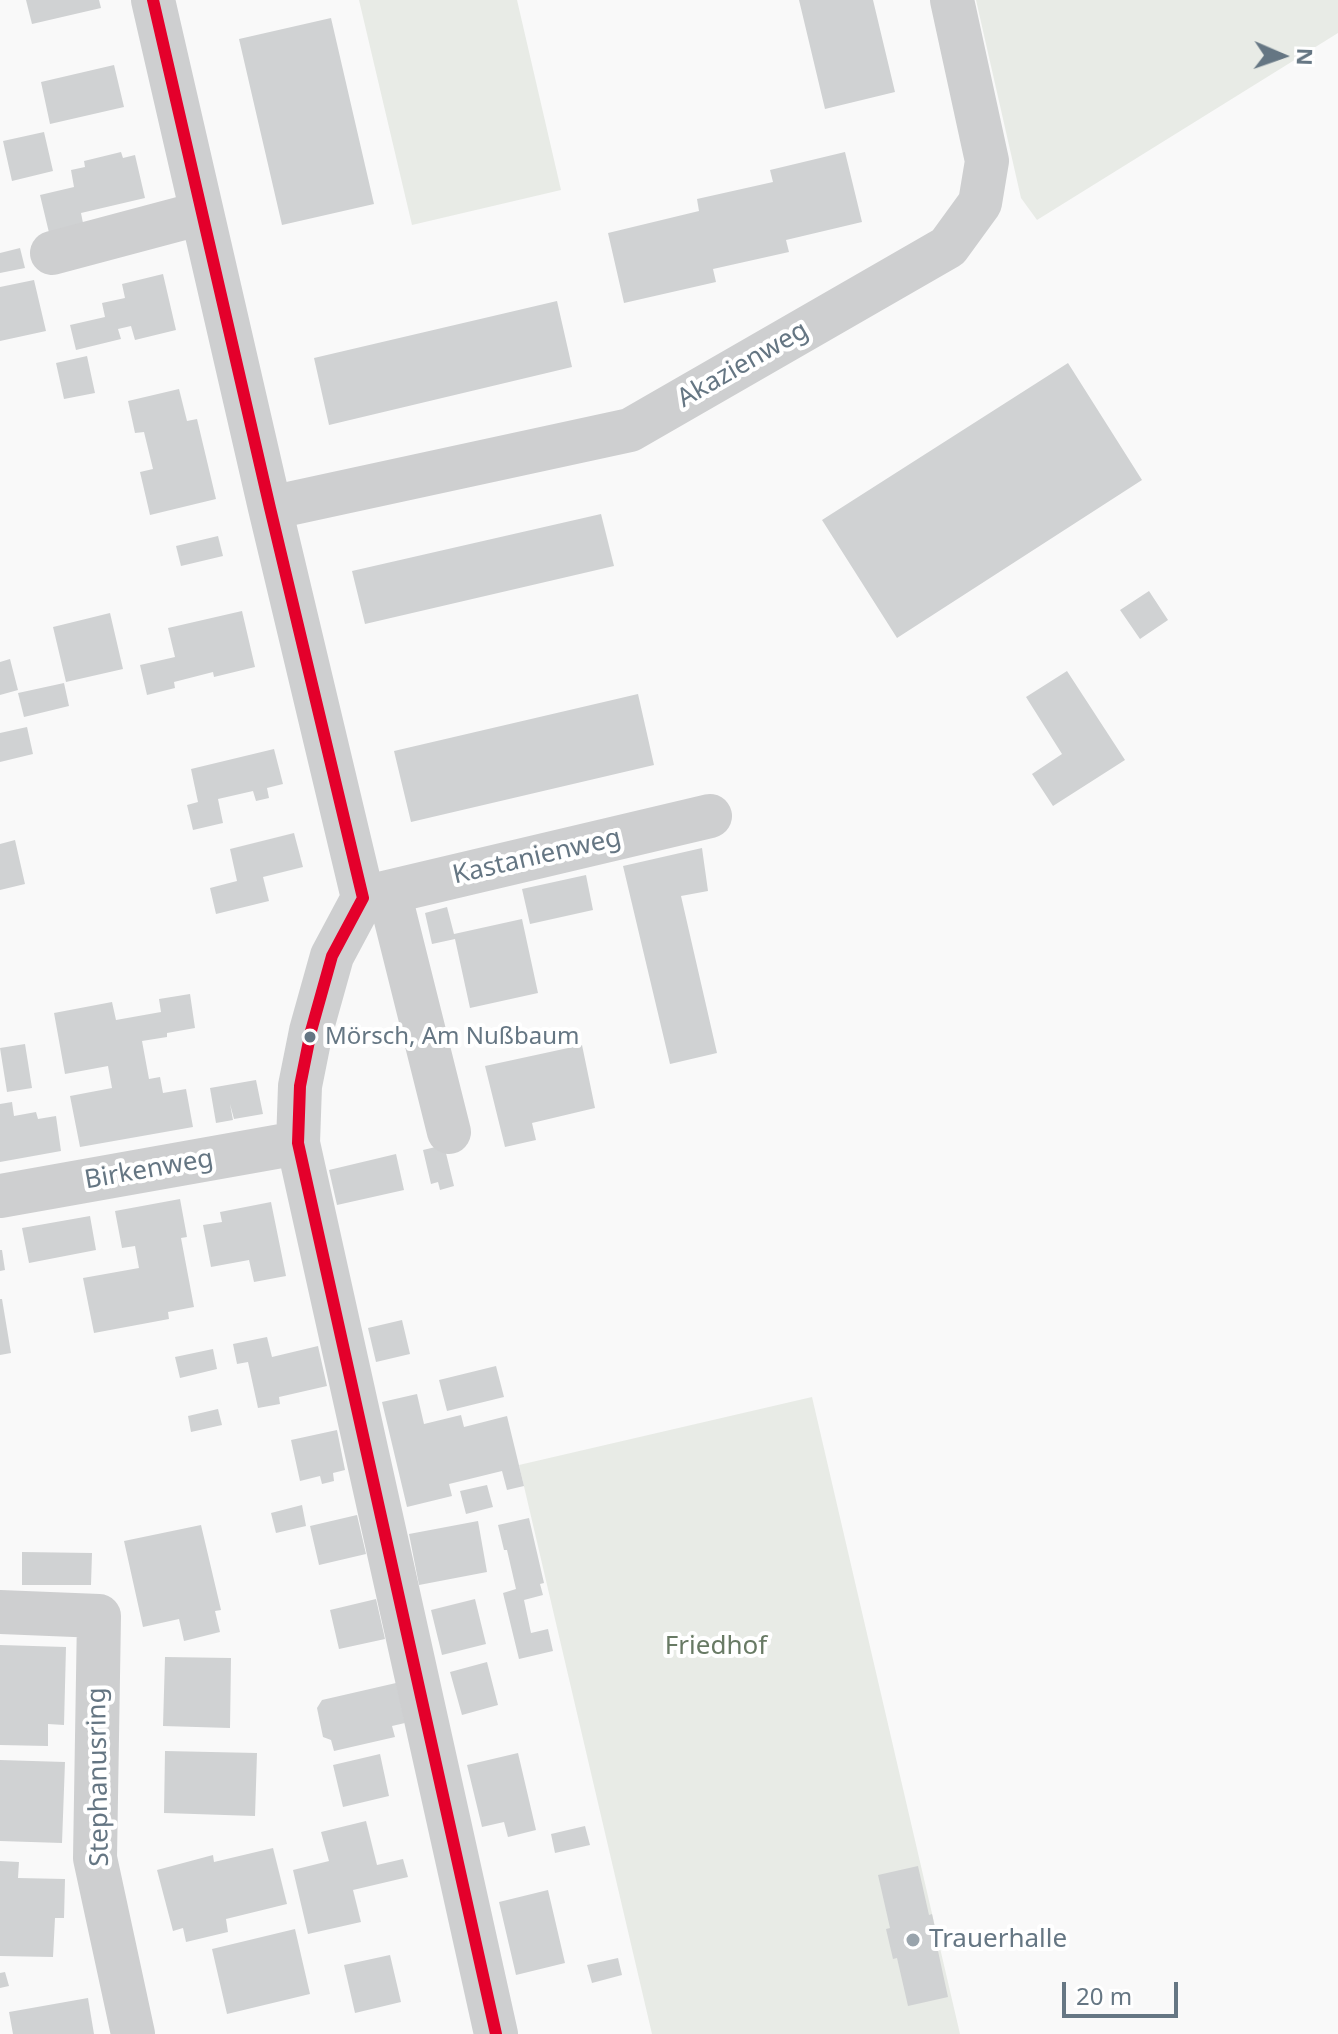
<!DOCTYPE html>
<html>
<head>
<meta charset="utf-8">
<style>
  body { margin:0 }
  #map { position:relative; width:1338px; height:2034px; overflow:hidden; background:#f9f9f9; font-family:"Noto Sans",sans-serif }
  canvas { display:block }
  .north { position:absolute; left:1242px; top:16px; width:80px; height:80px; -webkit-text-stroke:6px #fff; paint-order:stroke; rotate:92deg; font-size:22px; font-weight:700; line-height:32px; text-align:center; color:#657683 }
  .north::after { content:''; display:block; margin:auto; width:28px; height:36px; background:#657683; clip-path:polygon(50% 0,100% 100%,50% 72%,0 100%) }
  .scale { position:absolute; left:1062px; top:1982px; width:116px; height:36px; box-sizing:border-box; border:4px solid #657683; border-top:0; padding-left:10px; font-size:24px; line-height:28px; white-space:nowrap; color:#657683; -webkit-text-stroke:6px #fff; paint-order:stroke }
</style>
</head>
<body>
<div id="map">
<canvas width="1338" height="2034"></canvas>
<div class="north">N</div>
<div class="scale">20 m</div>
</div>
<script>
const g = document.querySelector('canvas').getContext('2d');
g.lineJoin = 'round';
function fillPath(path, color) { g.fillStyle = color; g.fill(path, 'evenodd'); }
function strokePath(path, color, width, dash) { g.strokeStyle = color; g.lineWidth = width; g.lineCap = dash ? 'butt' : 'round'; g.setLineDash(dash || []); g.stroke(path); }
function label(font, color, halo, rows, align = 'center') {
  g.font = font + ' "Noto Sans",sans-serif'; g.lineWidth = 8; g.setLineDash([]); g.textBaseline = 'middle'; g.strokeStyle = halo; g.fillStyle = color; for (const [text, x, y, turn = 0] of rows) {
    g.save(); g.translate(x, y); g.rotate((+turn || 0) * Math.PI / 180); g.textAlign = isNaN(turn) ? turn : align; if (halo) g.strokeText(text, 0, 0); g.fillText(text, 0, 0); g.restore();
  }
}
const green = new Path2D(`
  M 359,0 L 517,0 L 561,190 L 412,225 Z
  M 976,0 L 1338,0 L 1338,33 L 1037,220 L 1021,198 Z
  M 812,1397 L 960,2034 L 652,2034 L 519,1465 Z`);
const building = new Path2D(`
  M 26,0 L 99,0 L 101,8 L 32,24 Z
  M 799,0 L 873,0 L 895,92 L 825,109 Z
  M 331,18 L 374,204 L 282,225 L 239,39 Z
  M 114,65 L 124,107 L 50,124 L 41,82 Z
  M 44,132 L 53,171 L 12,181 L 3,141 Z
  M 121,152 L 123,158 L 135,155 L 145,198 L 81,213 L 85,233 L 51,241 L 40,195 L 74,187 L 71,170 L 85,167 L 84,161 Z
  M 845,152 L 862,222 L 786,240 L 789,252 L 713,269 L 716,282 L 624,303 L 608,233 L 699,211 L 697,199 L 773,182 L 770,170 Z
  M 20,248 L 25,268 L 0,273 L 0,253 Z
  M 163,274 L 176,330 L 135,340 L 131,326 L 118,329 L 121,339 L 76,350 L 70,325 L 105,317 L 102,303 L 125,298 L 122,284 Z
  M 34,280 L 46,331 L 0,341 L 0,287 Z
  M 557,301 L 572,367 L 329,425 L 314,358 Z
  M 87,356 L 95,393 L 64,399 L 56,363 Z
  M 1068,363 L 1142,480 L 897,638 L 822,520 Z
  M 179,389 L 187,421 L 197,419 L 216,499 L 150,515 L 140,472 L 153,469 L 144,432 L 135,433 L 128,401 Z
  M 601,514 L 614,566 L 365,624 L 352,571 Z
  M 218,536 L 223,556 L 181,566 L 176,546 Z
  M 1149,591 L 1168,620 L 1140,639 L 1120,610 Z
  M 242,611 L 255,667 L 214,677 L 213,672 L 174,682 L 175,688 L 147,695 L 140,665 L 175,657 L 168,628 Z
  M 110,613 L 123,669 L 66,682 L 53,627 Z
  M 10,659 L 18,690 L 0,695 L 0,662 Z
  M 1067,671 L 1125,760 L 1053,806 L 1032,774 L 1062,754 L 1026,697 Z
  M 64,683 L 69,706 L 24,717 L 18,693 Z
  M 638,694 L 654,765 L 411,822 L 394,751 Z
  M 27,727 L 33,754 L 0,762 L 0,733 Z
  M 274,749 L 283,784 L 267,788 L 269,798 L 256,801 L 253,791 L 218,799 L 223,823 L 193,830 L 187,805 L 198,802 L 191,769 Z
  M 294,833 L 303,867 L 263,877 L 269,901 L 216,914 L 210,888 L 237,881 L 230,849 Z
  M 15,840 L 25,884 L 0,890 L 0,844 Z
  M 702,848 L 708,891 L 681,896 L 717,1053 L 670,1064 L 623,866 Z
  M 586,875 L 593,910 L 530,924 L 522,889 Z
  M 447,907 L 454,934 L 522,919 L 538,993 L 470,1008 L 455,939 L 432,944 L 425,913 Z
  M 190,994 L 195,1028 L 167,1033 L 167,1037 L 142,1041 L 149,1079 L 160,1077 L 163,1093 L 186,1089 L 193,1127 L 80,1147 L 70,1096 L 112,1088 L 108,1066 L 65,1074 L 54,1013 L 112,1002 L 116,1020 L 161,1012 L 159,999 Z
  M 25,1044 L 32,1088 L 7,1092 L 0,1048 Z
  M 582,1045 L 595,1108 L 532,1123 L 536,1140 L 505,1147 L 485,1066 Z
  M 256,1080 L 263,1114 L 234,1119 L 230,1104 L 233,1120 L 216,1123 L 210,1088 Z
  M 12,1102 L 14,1116 L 36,1112 L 38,1119 L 56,1116 L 61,1151 L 0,1162 L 0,1104 Z
  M 444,1145 L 454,1186 L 440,1190 L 438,1182 L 431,1184 L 423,1150 Z
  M 396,1154 L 404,1190 L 337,1205 L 329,1170 Z
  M 180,1199 L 187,1237 L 181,1238 L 194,1307 L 168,1312 L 169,1319 L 94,1333 L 83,1278 L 139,1268 L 135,1246 L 122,1248 L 115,1211 Z
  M 271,1202 L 286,1276 L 254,1282 L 249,1260 L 211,1267 L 203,1225 L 222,1222 L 220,1212 Z
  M 90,1216 L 96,1250 L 29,1263 L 22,1228 Z
  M 0,1250 L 2,1250 L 5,1270 L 0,1271 Z
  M 0,1299 L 2,1299 L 11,1353 L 0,1355 Z
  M 402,1320 L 410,1354 L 376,1362 L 368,1328 Z
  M 267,1337 L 272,1357 L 318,1346 L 327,1386 L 279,1397 L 280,1404 L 258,1408 L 248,1362 L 237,1364 L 233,1344 Z
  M 213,1349 L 217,1369 L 180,1378 L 175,1357 Z
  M 496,1366 L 504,1397 L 447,1411 L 439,1380 Z
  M 417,1394 L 424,1424 L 461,1415 L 464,1427 L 507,1416 L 524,1486 L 507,1490 L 502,1471 L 449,1484 L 452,1496 L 407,1507 L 382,1402 Z
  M 218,1409 L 222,1425 L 191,1432 L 188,1416 Z
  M 337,1430 L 345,1470 L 333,1473 L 334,1481 L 322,1484 L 320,1476 L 300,1481 L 291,1440 Z
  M 487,1485 L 493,1507 L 466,1514 L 460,1491 Z
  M 302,1505 L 306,1526 L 276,1533 L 271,1513 Z
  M 357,1515 L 366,1554 L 319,1565 L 310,1526 Z
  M 529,1518 L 544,1583 L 540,1584 L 543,1595 L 524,1600 L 531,1633 L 548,1629 L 553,1651 L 519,1659 L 503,1593 L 516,1589 L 507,1550 L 504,1550 L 498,1525 Z
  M 478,1521 L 487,1572 L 419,1585 L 409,1534 Z
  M 201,1525 L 221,1610 L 215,1611 L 220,1632 L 184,1641 L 179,1619 L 143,1627 L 124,1541 Z
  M 22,1552 L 92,1553 L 91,1585 L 22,1585 Z
  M 376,1599 L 385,1639 L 339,1649 L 330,1610 Z
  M 475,1599 L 486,1644 L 442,1655 L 431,1610 Z
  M 0,1645 L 66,1647 L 64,1725 L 48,1724 L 48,1746 L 0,1745 Z
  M 165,1657 L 231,1658 L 230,1728 L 163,1726 Z
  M 487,1662 L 498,1705 L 462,1715 L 450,1672 Z
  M 396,1683 L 405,1723 L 392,1726 L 395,1737 L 334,1751 L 331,1740 L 323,1737 L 317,1708 L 322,1700 Z
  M 165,1751 L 257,1753 L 255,1816 L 164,1813 Z
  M 518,1753 L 536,1830 L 508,1837 L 504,1822 L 482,1827 L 467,1765 Z
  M 380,1754 L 389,1796 L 343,1807 L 333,1765 Z
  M 0,1760 L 65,1762 L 62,1843 L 0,1841 Z
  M 366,1821 L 377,1865 L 403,1859 L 408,1877 L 353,1890 L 361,1922 L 308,1934 L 293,1870 L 329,1861 L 321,1832 Z
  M 585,1826 L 590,1845 L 555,1853 L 551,1834 Z
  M 273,1848 L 287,1904 L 226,1919 L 228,1932 L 186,1942 L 183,1928 L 173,1931 L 157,1870 L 213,1855 L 214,1862 Z
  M 0,1861 L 19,1862 L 18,1878 L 65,1879 L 64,1918 L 55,1918 L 53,1957 L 0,1956 Z
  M 918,1866 L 929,1915 L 932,1914 L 940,1951 L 938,1951 L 948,1997 L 908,2006 L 897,1958 L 893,1959 L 886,1929 L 890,1928 L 878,1875 Z
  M 548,1890 L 565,1963 L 516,1975 L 499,1902 Z
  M 295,1929 L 310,1994 L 227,2014 L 212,1949 Z
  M 390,1955 L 401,2002 L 355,2013 L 344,1965 Z
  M 618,1958 L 622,1975 L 592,1983 L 587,1965 Z
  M 5,1972 L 9,1986 L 0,1988 L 0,1973 Z
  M 88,1998 L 94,2034 L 13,2034 L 9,2012 Z`);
const minor = new Path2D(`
  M 153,0 L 270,508 L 363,898 L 332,956 L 311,1031 L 300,1086 L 298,1143 L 496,2034
  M 52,253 L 202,213
  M 270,508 L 630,430 L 948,247 L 980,203 L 987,161 L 952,0
  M 389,892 L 449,1132
  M 363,898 L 710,816
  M 0,1196 L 298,1143
  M 0,1612 L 99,1616 L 95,1858 L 133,2034`);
const bus1 = new Path2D(`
  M 153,0 L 270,508 L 363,898 L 332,956 L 311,1031 L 300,1086 L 298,1143 L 496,2034`);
const markers = [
  [310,1037,7,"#657683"],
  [913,1940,8,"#99a4ac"]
];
const busNames = [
  ["Mörsch, Am Nußbaum",325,1037]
];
const streetNames = [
  ["Akazienweg",743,365,-30],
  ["Kastanienweg",537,857,-13],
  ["Birkenweg",149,1170,-10],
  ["Stephanusring",99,1777,-91]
];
const parkNames = [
  ["Friedhof",716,1647]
];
const poiNames = [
  ["Trauerhalle",929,1940]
];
fillPath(green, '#e8ebe6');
fillPath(building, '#d0d2d3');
strokePath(minor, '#cecfd0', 44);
strokePath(bus1, '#e4002b', 12);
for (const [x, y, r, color] of markers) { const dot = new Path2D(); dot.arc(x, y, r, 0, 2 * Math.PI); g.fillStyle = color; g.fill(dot); strokePath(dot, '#fff', 3); }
label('24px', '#657683', '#fff', busNames, 'left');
label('26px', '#657683', '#fff', streetNames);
label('26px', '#687a64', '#fff', parkNames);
label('26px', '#657683', '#fff', poiNames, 'left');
</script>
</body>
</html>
